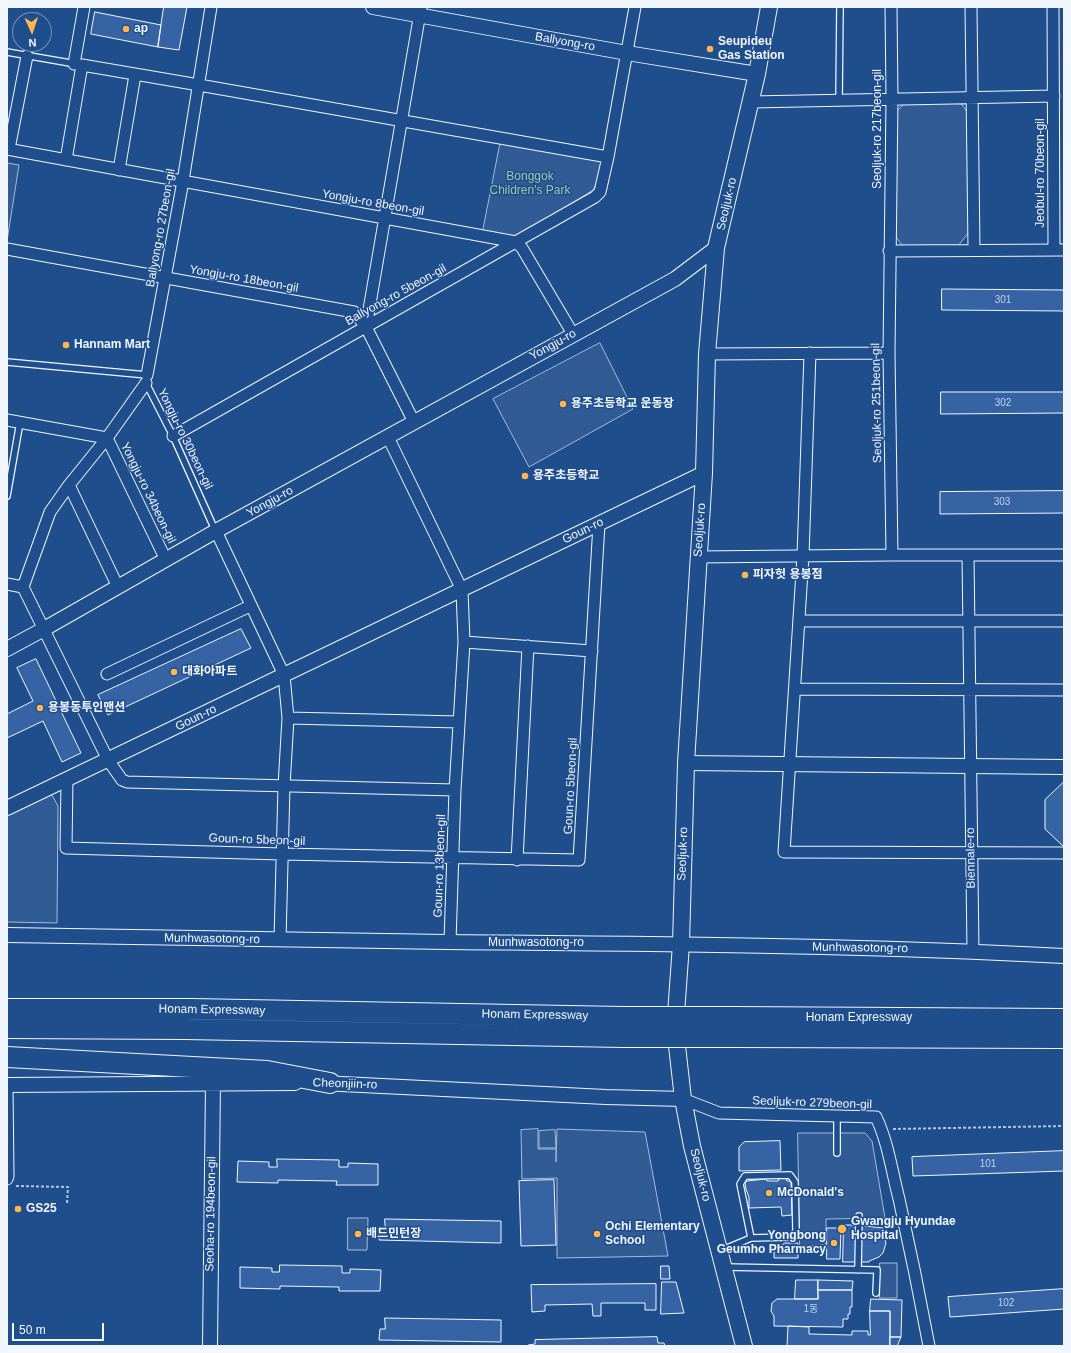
<!DOCTYPE html>
<html>
<head>
<meta charset="utf-8">
<style>
  body { margin:0 }
  #map { position:relative; width:1071px; height:1353px; overflow:hidden; background:#1f4e8c; font-family:Helvetica,sans-serif }
  canvas { display:block }
  .frame { position:absolute; inset:0; border:8px solid #f2f6ff; pointer-events:none }
  .north { position:absolute; left:12px; top:12px; width:40px; height:40px; box-sizing:border-box; background:#1f4e8c; border:1px solid #7391ba; border-radius:50%; rotate:177deg; font-size:11px; font-weight:700; line-height:16px; text-align:center; color:#f2f6ff }
  .north::after { content:''; display:block; margin:auto; width:14px; height:18px; background:#ffb74d; clip-path:polygon(50% 0,100% 100%,50% 72%,0 100%) }
  .scale { position:absolute; left:12px; top:1323px; width:92px; height:18px; box-sizing:border-box; border:2px solid #f2f6ff; border-top:0; padding-left:5px; font-size:12px; line-height:14px; white-space:nowrap; color:#f2f6ff; -webkit-text-stroke:3px #1f4e8c; paint-order:stroke }
</style>
</head>
<body>
<div id="map">
<canvas width="1071" height="1353"></canvas>
<div class="frame"></div>
<div class="north">N</div>
<div class="scale">50 m</div>
</div>
<script>
const g = document.querySelector('canvas').getContext('2d');
g.lineJoin = 'round';
function fillPath(path, color) { g.fillStyle = color; g.fill(path, 'evenodd'); }
function strokePath(path, color, width, dash) { g.strokeStyle = color; g.lineWidth = width; g.lineCap = dash ? 'butt' : 'round'; g.setLineDash(dash || []); g.stroke(path); }
function label(font, color, halo, rows, align = 'center') {
  g.font = font + ' Helvetica,"Noto Sans KR",sans-serif'; g.lineWidth = 3; g.setLineDash([]); g.textBaseline = 'middle'; g.strokeStyle = halo; g.fillStyle = color; for (const [text, x, y, turn = 0] of rows) {
    g.save(); g.translate(x, y); g.rotate((+turn || 0) * Math.PI / 180); g.textAlign = isNaN(turn) ? turn : align; if (halo) g.strokeText(text, 0, 0); g.fillText(text, 0, 0); g.restore();
  }
}
const built = new Path2D(`
  M 960,102 L 968,113 L 969,232 L 958,246 L 903,246 L 895,236 L 894,114 L 904,104 Z
  M 501,140 L 602,160 L 598,181 L 593,190 L 587,194 L 514,238 L 483,231 Z
  M 7,163 L 19,165 L 7,241 Z
  M 600,343 L 633,409 L 529,467 L 493,399 Z
  M 52,795 L 58,806 L 57,923 L 7,922 L 7,816 Z
  M 538,1129 L 538,1149 L 556,1149 L 556,1162 L 557,1129 L 645,1132 L 668,1256 L 557,1258 L 557,1178 L 522,1179 L 521,1130 Z
  M 555,1130 L 556,1148 L 539,1148 L 539,1131 Z
  M 798,1133 L 865,1133 L 872,1141 L 885,1218 L 826,1219 L 826,1245 L 800,1246 Z
  M 348,1218 L 368,1218 L 367,1250 L 348,1250 Z
  M 880,1263 L 897,1263 L 897,1298 L 880,1298 Z`);
const building = new Path2D(`
  M 164,7 L 187,7 L 179,50 L 158,47 Z
  M 95,12 L 161,25 L 158,47 L 91,34 Z
  M 942,289 L 1064,290 L 1064,311 L 942,310 Z
  M 941,392 L 1064,392 L 1064,413 L 941,414 Z
  M 1064,491 L 1064,513 L 940,514 L 940,492 Z
  M 241,629 L 251,648 L 108,715 L 98,695 Z
  M 36,659 L 81,753 L 62,762 L 43,721 L 7,738 L 7,714 L 33,701 L 17,668 Z
  M 1064,782 L 1064,847 L 1045,829 L 1045,800 Z
  M 780,1141 L 781,1170 L 739,1171 L 739,1147 L 744,1142 Z
  M 1064,1151 L 1064,1171 L 913,1176 L 912,1157 Z
  M 277,1159 L 339,1160 L 339,1167 L 348,1167 L 348,1163 L 378,1164 L 378,1185 L 336,1185 L 337,1181 L 278,1180 L 278,1183 L 237,1182 L 238,1161 L 269,1162 L 269,1167 L 277,1167 Z
  M 786,1178 L 787,1181 L 791,1181 L 792,1215 L 782,1216 L 781,1207 L 749,1208 L 749,1197 L 746,1189 L 745,1183 L 747,1181 L 766,1179 L 767,1181 L 778,1181 L 779,1179 Z
  M 554,1180 L 556,1245 L 521,1246 L 519,1181 Z
  M 385,1219 L 501,1221 L 501,1243 L 379,1240 L 380,1229 L 385,1230 Z
  M 844,1225 L 865,1225 L 865,1226 L 883,1228 L 883,1233 L 886,1243 L 883,1253 L 879,1257 L 869,1261 L 869,1262 L 843,1262 Z
  M 827,1228 L 841,1228 L 840,1259 L 827,1259 Z
  M 785,1243 L 798,1243 L 798,1258 L 774,1258 L 774,1252 Z
  M 280,1265 L 342,1266 L 342,1273 L 350,1273 L 350,1269 L 381,1270 L 380,1291 L 339,1291 L 339,1287 L 280,1286 L 280,1289 L 240,1288 L 240,1267 L 272,1268 L 272,1272 L 279,1272 Z
  M 661,1266 L 669,1266 L 670,1279 L 661,1279 Z
  M 796,1280 L 818,1280 L 818,1299 L 795,1299 Z
  M 818,1280 L 853,1281 L 852,1290 L 818,1290 Z
  M 662,1282 L 676,1282 L 684,1313 L 661,1314 Z
  M 656,1284 L 656,1310 L 645,1310 L 645,1303 L 601,1303 L 601,1316 L 593,1316 L 592,1304 L 545,1305 L 545,1311 L 532,1312 L 531,1285 Z
  M 1064,1289 L 1064,1309 L 950,1317 L 948,1297 Z
  M 818,1290 L 852,1290 L 852,1307 L 850,1307 L 850,1314 L 848,1314 L 848,1319 L 843,1319 L 843,1327 L 774,1326 L 774,1316 L 771,1311 L 772,1303 L 777,1299 L 818,1299 Z
  M 871,1299 L 902,1300 L 901,1337 L 890,1337 L 890,1311 L 870,1311 Z
  M 870,1311 L 890,1311 L 890,1346 L 787,1346 L 788,1326 L 809,1327 L 809,1334 L 852,1335 L 852,1331 L 868,1331 L 868,1335 L 870,1335 Z
  M 385,1318 L 501,1320 L 501,1342 L 379,1340 L 380,1329 L 385,1329 Z
  M 657,1337 L 658,1343 L 664,1343 L 665,1346 L 528,1346 L 528,1345 L 535,1344 L 535,1340 Z
  M 890,1337 L 901,1337 L 897,1346 L 890,1346 Z`);
const path = new Path2D(`
  M 893,1129 L 1064,1126
  M 16,1186 L 68,1187 L 67,1204`);
const service = new Path2D(`
  M 7,52 L 76,64
  M 839,100 L 840,7
  M 7,362 L 147,375 L 146,383 L 173,436 L 215,530
  M 7,496 L 20,422
  M 837,1116 L 837,1153
  M 790,1175 L 795,1182 L 796,1232 L 790,1237 L 751,1238 L 740,1184 L 745,1176 Z
  M 720,1251 L 751,1238
  M 725,1267 L 877,1270 L 876,1293
  M 858,1270 L 859,1216`);
const minor = new Path2D(`
  M 891,7 L 892,99 L 889,353 L 892,555
  M 971,7 L 974,250
  M 1053,7 L 1054,250
  M 74,64 L 84,7
  M 751,102 L 1054,96
  M 7,149 L 516,242 L 522,248 L 573,334
  M 9,149 L 27,56
  M 66,160 L 82,65 L 199,85 L 608,157
  M 119,170 L 135,75
  M 7,249 L 354,312 L 366,327 L 414,422
  M 889,251 L 1064,250
  M 366,327 L 421,7
  M 810,353 L 803,556 L 784,852 L 1064,853
  M 707,354 L 889,353
  M 147,375 L 183,181 L 211,7
  M 7,420 L 107,438
  M 173,436 L 595,197 L 600,192 L 608,157 L 635,7
  M 388,437 L 462,590 L 464,642 L 455,790 L 450,942
  M 107,438 L 166,560
  M 69,485 L 118,587
  M 216,531 L 284,675 L 288,718 L 284,786 L 280,940
  M 968,555 L 973,951
  M 698,557 L 892,555 L 1064,555
  M 7,584 L 23,587 L 108,760 L 122,780 L 127,782 L 455,790
  M 23,587 L 50,512 L 69,485 L 107,438 L 146,383
  M 800,621 L 1064,621
  M 464,642 L 592,651
  M 107,674 L 250,606
  M 795,689 L 1064,690
  M 288,718 L 459,722
  M 67,779 L 66,848 L 282,854 L 579,860 L 599,524
  M 517,860 L 528,646
  M 683,1099 L 719,1113 L 876,1117 C 888,1142 892,1172 899,1199 C 910,1248 920,1297 929,1346
  M 7,1179 L 8,1176 L 7,1085`);
const tertiary = new Path2D(`
  M 373,7 L 627,53 L 757,74
  M 7,649 L 44,629 L 216,531 L 675,279 L 716,248
  M 686,763 L 1064,767
  M 7,808 L 704,473
  M 7,935 C 154,938 301,941 448,942 C 653,944 859,945 1064,956
  M 321,1083 L 606,1097 L 683,1099
  M 7,1085 L 295,1083
  M 210,1346 L 213,1083`);
const secondary = new Path2D(`
  M 744,1346 L 692,1146 L 683,1099 L 675,1028 L 681,944 L 686,763 L 704,473 L 707,354 L 716,248 L 757,74 L 769,7`);
const motorway = new Path2D(`
  M 7,1009 L 192,1009 L 623,1017
  M 735,1017 L 1064,1019
  M 7,1028 L 184,1029 L 623,1037
  M 734,1037 L 1064,1038
  M 7,1057 L 267,1071 L 330,1083`);
const motorwayBridge = new Path2D(`
  M 623,1017 L 735,1017
  M 623,1037 L 734,1037`);
const markers = [
  [126,29,4,"#ffb74d"],
  [710,49,4,"#ffb74d"],
  [66,345,4,"#ffb74d"],
  [563,404,4,"#ffb74d"],
  [525,476,4,"#ffb74d"],
  [745,575,4,"#ffb74d"],
  [174,672,4,"#ffb74d"],
  [40,708,4,"#ffb74d"],
  [769,1193,4,"#ffb74d"],
  [18,1209,4,"#ffb74d"],
  [842,1229,5,"#ffb74d"],
  [358,1234,4,"#ffb74d"],
  [597,1234,4,"#ffb74d"],
  [834,1243,4,"#ffb74d"]
];
const numberNames = [
  ["301",1003,300],
  ["302",1003,403],
  ["303",1002,502],
  ["101",988,1164],
  ["102",1006,1303],
  ["1동",811,1309]
];
const poiNames = [
  ["ap",134,29],
  ["Seupideu",718,42],
  ["Gas Station",718,56],
  ["Hannam Mart",74,345],
  ["용주초등학교 운동장",571,404],
  ["용주초등학교",533,476],
  ["피자헛 용봉점",753,575],
  ["대화아파트",182,672],
  ["용봉동투인맨션",48,708],
  ["McDonald's",777,1193],
  ["GS25",26,1209],
  ["Gwangju Hyundae",851,1222],
  ["Hospital",851,1236],
  ["Ochi Elementary",605,1227],
  ["School",605,1241],
  ["배드민턴장",366,1234],
  ["Yongbong",826,1236,"right"],
  ["Geumho Pharmacy",826,1250,"right"]
];
const streetNames = [
  ["Ballyong-ro",565,42,10],
  ["Seoljuk-ro 217beon-gil",878,129,-90],
  ["Jeobul-ro 70beon-gil",1041,173,-90],
  ["Yongju-ro 8beon-gil",373,203,10],
  ["Seoljuk-ro",727,204,-77],
  ["Ballyong-ro 27beon-gil",161,228,-80],
  ["Yongju-ro 18beon-gil",244,279,10],
  ["Ballyong-ro 5beon-gil",396,295,-29],
  ["Yongju-ro",553,345,-29],
  ["Seoljuk-ro 251beon-gil",877,403,-91],
  ["Yongju-ro 30beon-gil",185,439,64],
  ["Yongju-ro 34beon-gil",148,493,64],
  ["Yongju-ro",270,502,-29],
  ["Seoljuk-ro",700,530,-86],
  ["Goun-ro",583,531,-26],
  ["Goun-ro",196,718,-26],
  ["Goun-ro 5beon-gil",571,786,-87],
  ["Goun-ro 5beon-gil",257,840,2],
  ["Seoljuk-ro",683,854,-88],
  ["Biennale-ro",971,858,-91],
  ["Goun-ro 13beon-gil",440,866,-88],
  ["Munhwasotong-ro",212,939,1],
  ["Munhwasotong-ro",536,943],
  ["Munhwasotong-ro",860,948,1],
  ["Honam Expressway",212,1010,1],
  ["Honam Expressway",535,1015,1],
  ["Honam Expressway",859,1018],
  ["Cheonjiin-ro",345,1084,2],
  ["Seoljuk-ro 279beon-gil",812,1103,2],
  ["Seoljuk-ro",700,1175,76],
  ["Seoha-ro 194beon-gil",211,1214,-89]
];
const parkNames = [
  ["Bonggok",530,177],
  ["Children's Park",530,191]
];
fillPath(built, '#305b95');
strokePath(built, '#a8bbd7', 1);
fillPath(building, '#3563a3');
strokePath(building, '#f2f6ff', 1);
strokePath(service, '#f2f6ff', 8);
strokePath(minor, '#f2f6ff', 13);
strokePath(tertiary, '#f2f6ff', 16);
strokePath(secondary, '#f2f6ff', 18);
strokePath(motorway, '#f2f6ff', 22);
strokePath(path, '#b3c4dc', 2, [3, 2]);
strokePath(service, '#1f4e8c', 5.5);
strokePath(minor, '#1f4e8c', 11);
strokePath(tertiary, '#1f4e8c', 14);
strokePath(secondary, '#1f4e8c', 16);
strokePath(motorway, '#1f4e8c', 20);
strokePath(motorwayBridge, '#f2f6ff', 22, []);
strokePath(motorwayBridge, '#1f4e8c', 20);
for (const [x, y, r, color] of markers) { const dot = new Path2D(); dot.arc(x, y, r, 0, 2 * Math.PI); g.fillStyle = color; g.fill(dot); strokePath(dot, '#1f4e8c', 1.5); }
label('10px', '#c3d1e8', null, numberNames);
label('bold 12px', '#f2f6ff', '#1f4e8c', poiNames, 'left');
label('12px', '#f2f6ff', '#1f4e8c', streetNames);
label('12px', '#97c8a6', '#1f4e8c', parkNames);
</script>
</body>
</html>
